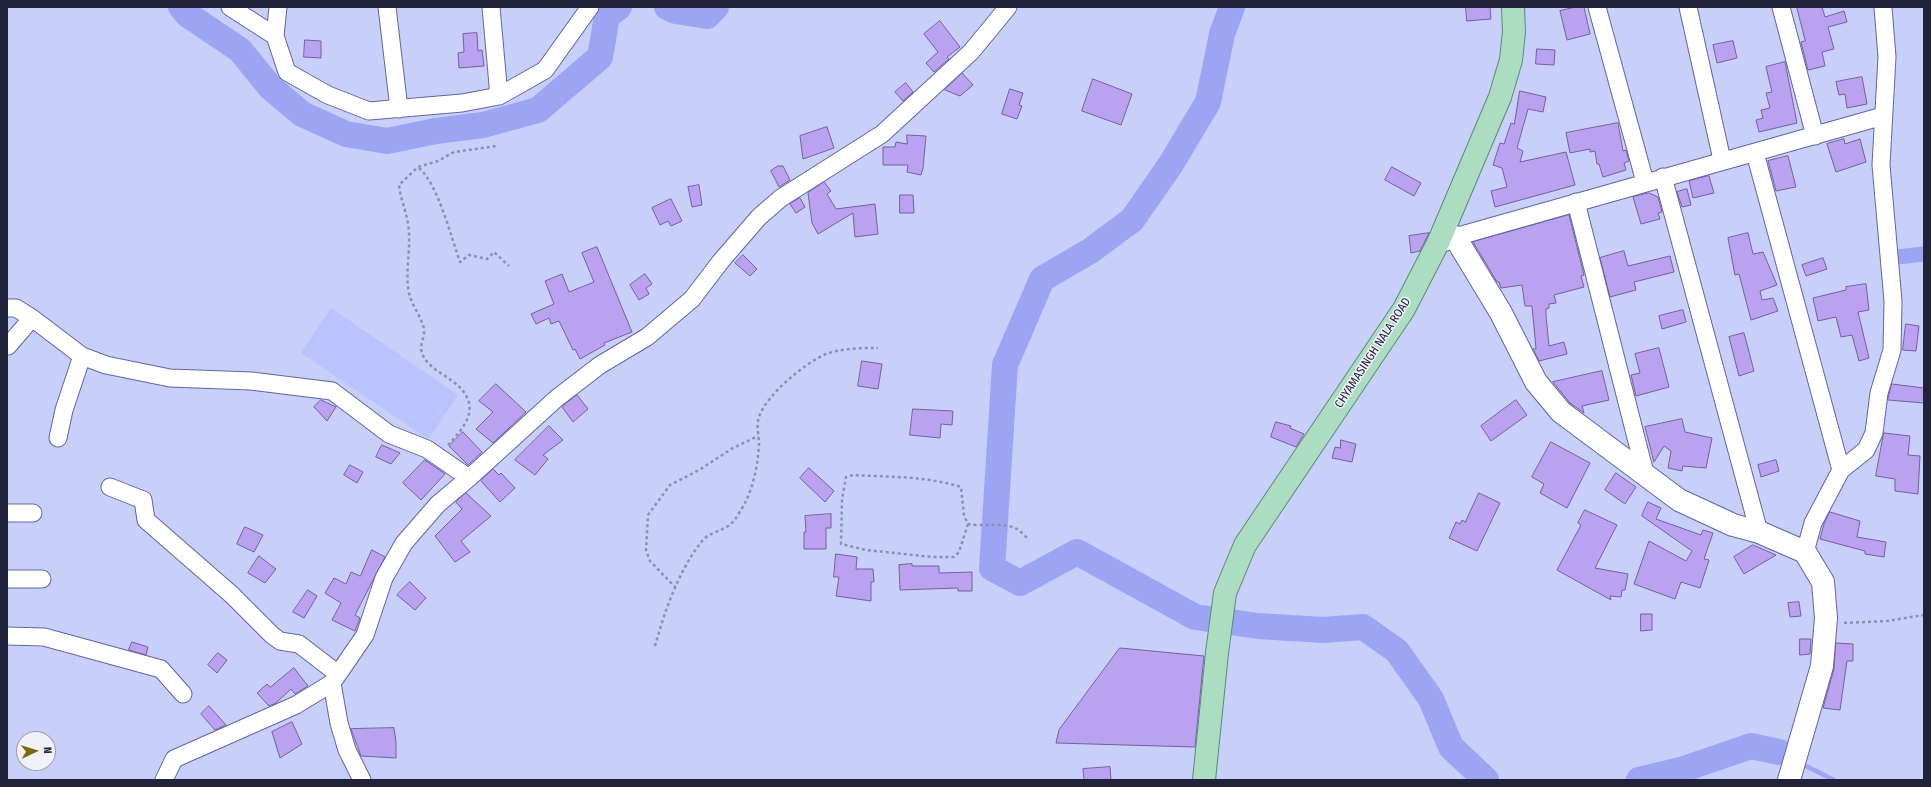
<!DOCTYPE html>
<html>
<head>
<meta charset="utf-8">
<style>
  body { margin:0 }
  #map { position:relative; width:1931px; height:787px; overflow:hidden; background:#c8cff8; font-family:"Fira Sans Condensed",sans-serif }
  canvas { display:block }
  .frame { position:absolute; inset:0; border:8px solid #21233d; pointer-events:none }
  .north { position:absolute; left:16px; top:731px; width:40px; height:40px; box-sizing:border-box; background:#f1f2f9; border:1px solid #9e9fae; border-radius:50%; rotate:86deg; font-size:11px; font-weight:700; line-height:16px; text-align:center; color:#21233d }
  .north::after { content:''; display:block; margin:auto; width:14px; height:18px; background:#7b6900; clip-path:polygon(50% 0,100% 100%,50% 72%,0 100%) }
</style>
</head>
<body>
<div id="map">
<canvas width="1931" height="787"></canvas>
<div class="frame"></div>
<div class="north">N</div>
</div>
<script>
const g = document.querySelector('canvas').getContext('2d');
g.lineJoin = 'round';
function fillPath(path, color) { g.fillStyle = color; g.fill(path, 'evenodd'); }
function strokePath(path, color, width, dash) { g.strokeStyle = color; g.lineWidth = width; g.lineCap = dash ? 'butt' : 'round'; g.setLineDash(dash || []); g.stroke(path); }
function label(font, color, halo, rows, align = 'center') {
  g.font = font + ' "Fira Sans Condensed",sans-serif'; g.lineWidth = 3; g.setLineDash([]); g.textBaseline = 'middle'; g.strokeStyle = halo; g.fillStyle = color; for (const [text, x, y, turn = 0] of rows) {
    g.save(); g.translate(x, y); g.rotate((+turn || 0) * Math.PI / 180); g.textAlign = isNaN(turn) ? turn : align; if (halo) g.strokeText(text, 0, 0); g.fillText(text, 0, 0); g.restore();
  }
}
const built = new Path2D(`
  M 331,308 L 458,395 L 428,439 L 301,353 Z`);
const stream = new Path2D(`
  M 1779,752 L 1790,758
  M 1800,763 L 1834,780`);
const canal = new Path2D(`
  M 1889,258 L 1924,254`);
const river = new Path2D(`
  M 181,7 L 188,15 L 240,50 L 270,87 L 302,114 L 346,134 L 387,141 L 436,131 L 483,125 L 538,110 L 600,57 L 607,16 L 619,7
  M 667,7 L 676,11 L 707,16 L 716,7
  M 1232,7 L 1222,34 L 1208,102 L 1171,164 L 1132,220 L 1090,251 L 1042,279 L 1005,365 L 992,568 L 1020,583 L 1077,552 L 1195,617 L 1258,626 L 1323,630 L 1363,627 L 1397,651 L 1431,699 L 1451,747 L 1486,780
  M 1639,780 L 1681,770 L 1751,746 L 1779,752`);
const building = new Path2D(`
  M 1466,7 L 1490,7 L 1491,19 L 1467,21 Z
  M 1576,7 L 1584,7 L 1590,34 L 1567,40 L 1560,11 Z
  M 1797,7 L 1822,7 L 1825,17 L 1844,11 L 1847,22 L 1828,27 L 1834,49 L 1822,52 L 1825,66 L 1808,70 L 1801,42 L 1805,41 Z
  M 940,21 L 960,47 L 947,57 L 949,59 L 934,72 L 926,63 L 938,52 L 924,34 Z
  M 477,33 L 478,51 L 482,50 L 484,66 L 459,68 L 458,53 L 464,52 L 463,34 Z
  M 305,40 L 321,41 L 321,58 L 304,57 Z
  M 1733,41 L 1737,58 L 1717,63 L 1713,45 Z
  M 1537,49 L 1555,50 L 1554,65 L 1536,64 Z
  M 1785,62 L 1797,123 L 1759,132 L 1756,120 L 1763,118 L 1761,110 L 1770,108 L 1766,93 L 1772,92 L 1766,67 Z
  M 962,73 L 973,85 L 960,96 L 945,90 Z
  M 1862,77 L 1867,104 L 1847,108 L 1845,94 L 1839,95 L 1836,82 Z
  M 1093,79 L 1132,94 L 1121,125 L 1082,111 Z
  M 906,83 L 913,92 L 903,101 L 895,92 Z
  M 1010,89 L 1023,93 L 1019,105 L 1022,106 L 1017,119 L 1002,114 Z
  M 1520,91 L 1546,97 L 1543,112 L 1528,109 L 1517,148 L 1523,151 L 1520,162 L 1566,152 L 1575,185 L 1495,207 L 1491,191 L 1507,187 L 1502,168 L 1493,165 L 1500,143 L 1504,144 L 1511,123 L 1514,124 Z
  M 1618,123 L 1623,151 L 1626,150 L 1629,161 L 1624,163 L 1626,170 L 1603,177 L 1599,164 L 1597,164 L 1595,151 L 1590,152 L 1590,149 L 1570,153 L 1566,133 Z
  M 827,127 L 834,148 L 803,159 L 800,136 Z
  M 907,135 L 926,136 L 923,168 L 921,175 L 907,172 L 908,165 L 883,165 L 883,147 L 895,147 L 896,142 L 907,144 Z
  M 1844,139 L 1845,144 L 1860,139 L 1866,162 L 1836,172 L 1827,144 Z
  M 1788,156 L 1796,187 L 1776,191 L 1768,161 Z
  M 778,166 L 783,166 L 790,180 L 779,187 L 771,171 Z
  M 1392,167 L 1421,183 L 1414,196 L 1385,180 Z
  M 1709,176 L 1714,193 L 1693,198 L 1689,181 Z
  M 824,182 L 831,191 L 827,194 L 836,209 L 875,204 L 878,234 L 855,237 L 853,213 L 818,234 L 812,223 L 808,193 Z
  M 699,185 L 702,205 L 692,207 L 688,187 Z
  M 1687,189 L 1691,205 L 1682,207 L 1677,192 Z
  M 1649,193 L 1658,197 L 1662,212 L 1658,213 L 1660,219 L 1641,224 L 1633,197 Z
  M 900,195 L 913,195 L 914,213 L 900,213 Z
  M 800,198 L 805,207 L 796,213 L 790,204 Z
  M 671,199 L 682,221 L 671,226 L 668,221 L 660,225 L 652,208 Z
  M 1569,215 L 1584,275 L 1581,276 L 1584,287 L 1554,295 L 1556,303 L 1549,304 L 1549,308 L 1546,309 L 1546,316 L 1549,346 L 1564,342 L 1567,354 L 1539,361 L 1533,349 L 1536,349 L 1532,306 L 1525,306 L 1522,285 L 1501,288 L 1499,282 L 1497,282 L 1473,242 Z
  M 1429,233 L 1420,251 L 1411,253 L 1409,236 Z
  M 1748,233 L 1753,254 L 1763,252 L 1777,285 L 1760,291 L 1762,300 L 1773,298 L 1778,311 L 1751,320 L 1739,274 L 1735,275 L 1728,238 Z
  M 597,247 L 632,332 L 604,343 L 605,345 L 580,359 L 575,349 L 573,350 L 559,321 L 551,324 L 549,318 L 536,324 L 531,314 L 554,304 L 545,281 L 562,274 L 569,292 L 594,282 L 582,253 Z
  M 1624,251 L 1628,266 L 1670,256 L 1674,272 L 1634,282 L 1636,290 L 1610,297 L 1600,258 Z
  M 743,255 L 757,269 L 750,276 L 735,263 Z
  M 1823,258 L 1827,269 L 1806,276 L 1802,265 Z
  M 645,274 L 652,284 L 646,288 L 649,294 L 639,300 L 630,285 Z
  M 1866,284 L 1869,310 L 1858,312 L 1869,358 L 1859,361 L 1852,335 L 1841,337 L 1836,317 L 1818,321 L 1813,298 L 1846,290 L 1846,287 Z
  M 1683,310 L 1686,322 L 1662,329 L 1659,316 Z
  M 1906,324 L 1919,326 L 1916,351 L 1903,350 Z
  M 1744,333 L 1754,371 L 1739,376 L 1729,337 Z
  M 1659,348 L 1669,387 L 1636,396 L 1631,375 L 1640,373 L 1635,354 Z
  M 862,361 L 882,364 L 878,389 L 858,386 Z
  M 1602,371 L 1609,400 L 1582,406 L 1584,413 L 1570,403 L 1553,382 Z
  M 496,384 L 526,412 L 493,443 L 476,429 L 493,412 L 479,401 Z
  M 1892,384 L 1924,388 L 1924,403 L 1888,400 Z
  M 577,395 L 588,409 L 573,422 L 562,407 Z
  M 321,400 L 336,407 L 327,421 L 314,407 Z
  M 1516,400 L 1527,415 L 1491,441 L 1481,426 Z
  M 913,409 L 953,411 L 952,425 L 941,424 L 940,438 L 910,435 Z
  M 1682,419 L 1685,432 L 1712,438 L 1706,468 L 1683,466 L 1682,471 L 1668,468 L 1671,451 L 1664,446 L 1654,462 L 1645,427 Z
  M 1276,422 L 1291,426 L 1290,428 L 1304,434 L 1296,447 L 1271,437 Z
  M 549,426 L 563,440 L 543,455 L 548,459 L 535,475 L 515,460 Z
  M 463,432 L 482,452 L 468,465 L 449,446 Z
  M 1884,433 L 1910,436 L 1908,455 L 1920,456 L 1918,494 L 1895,491 L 1895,479 L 1876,476 Z
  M 1341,440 L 1356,444 L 1352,462 L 1332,458 L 1335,447 L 1340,448 Z
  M 1551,442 L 1590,463 L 1567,508 L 1540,493 L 1544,484 L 1532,477 Z
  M 382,445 L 400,453 L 391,464 L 376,457 Z
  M 425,460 L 445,474 L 421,500 L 403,483 Z
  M 1776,460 L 1779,471 L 1761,477 L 1758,465 Z
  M 350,465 L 363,472 L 357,483 L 344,475 Z
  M 809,468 L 834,491 L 825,502 L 800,478 Z
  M 493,469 L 499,475 L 501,473 L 515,488 L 500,502 L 481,481 Z
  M 1616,473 L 1636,487 L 1625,504 L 1605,490 Z
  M 466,493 L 491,516 L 461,541 L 470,552 L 455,562 L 435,536 L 462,509 L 456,502 Z
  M 1479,493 L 1500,503 L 1477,551 L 1449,538 L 1456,522 L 1460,524 L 1462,520 L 1465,522 Z
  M 1648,502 L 1661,508 L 1656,519 L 1701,535 L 1703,530 L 1713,533 L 1704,559 L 1709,560 L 1700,588 L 1681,582 L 1675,599 L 1634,584 L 1649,541 L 1686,561 L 1692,551 L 1642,516 Z
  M 1585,510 L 1617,525 L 1595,568 L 1628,574 L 1625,590 L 1622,590 L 1621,597 L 1610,596 L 1611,600 L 1557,570 L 1581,525 L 1578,523 Z
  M 1830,512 L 1860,521 L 1857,537 L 1886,542 L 1884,557 L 1865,554 L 1865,551 L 1820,539 L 1824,524 Z
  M 831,514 L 831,528 L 826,528 L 826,549 L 804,549 L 804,532 L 806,532 L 805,516 Z
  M 245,527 L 263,535 L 254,552 L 237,544 Z
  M 1753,545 L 1776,555 L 1744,574 L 1734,557 Z
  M 372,550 L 385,557 L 355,615 L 360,618 L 355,631 L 332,620 L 341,603 L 325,593 L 334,578 L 346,584 L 351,572 L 360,576 Z
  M 836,554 L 857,557 L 856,569 L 873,569 L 874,582 L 871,582 L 871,601 L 836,596 L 839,577 L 834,577 Z
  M 259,556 L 276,569 L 265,583 L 248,573 Z
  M 912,564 L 912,566 L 939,566 L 939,573 L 972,572 L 972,591 L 958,591 L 958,588 L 900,590 L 899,565 Z
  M 410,582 L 426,598 L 415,610 L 397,595 Z
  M 308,590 L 317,596 L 304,618 L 293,612 Z
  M 1799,602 L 1801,616 L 1790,617 L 1788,603 Z
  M 1641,614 L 1652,614 L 1652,630 L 1641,631 Z
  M 1800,639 L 1811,639 L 1810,654 L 1800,655 Z
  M 132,642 L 148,647 L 146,655 L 129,650 Z
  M 1836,643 L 1853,644 L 1853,661 L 1847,661 L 1840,710 L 1823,708 L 1834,669 Z
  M 1120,648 L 1204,656 L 1195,747 L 1056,743 L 1059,730 Z
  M 218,653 L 227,660 L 217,673 L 208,665 Z
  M 294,668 L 308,686 L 295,694 L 291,689 L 276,703 L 269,706 L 257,693 L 267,684 L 270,687 Z
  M 209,706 L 226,725 L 215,730 L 201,714 Z
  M 292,722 L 302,744 L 280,758 L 272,732 Z
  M 394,728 L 396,742 L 396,758 L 361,756 L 351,729 Z
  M 1110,767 L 1111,780 L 1084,780 L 1083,769 Z`);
const path = new Path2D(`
  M 419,168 C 438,184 451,237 460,262 L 469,255 L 487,259 L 494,252 L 509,266
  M 448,445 C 457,435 473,419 469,403 C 463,378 429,374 422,353 C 419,346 425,337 424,329 C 421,316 412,306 409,293 C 405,274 410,254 409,235 C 409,217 401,202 399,185 L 418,167 L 438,161 L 454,152 L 497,146
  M 968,524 L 959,552 L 954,557 L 932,557 L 866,550 L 841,544 L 842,500 L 846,477 L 853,475 C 889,477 926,476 961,487 L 964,516 L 968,524 C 982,527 1003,522 1015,528 C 1020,530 1025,536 1029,540
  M 676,588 L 650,561 L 646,550 L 648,515 L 670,485 L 699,470 L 733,448 L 758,436
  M 1844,623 L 1887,621 L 1924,615
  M 655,646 C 665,610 679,570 702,541 C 709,532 723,531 731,524 C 737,518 742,508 746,501 C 754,484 758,463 759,445 C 759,436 756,425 759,417 C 766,395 805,363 826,354 C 843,348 861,348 878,348`);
const minor = new Path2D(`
  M 230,7 L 275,36
  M 278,7 L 275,36 L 287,72 L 328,95 L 369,111 L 462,103 L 499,96 L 545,70 L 590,7
  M 387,7 L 399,109
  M 491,7 L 499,96
  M 1597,7 L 1645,182
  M 1688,7 L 1722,160
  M 1781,7 L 1815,136
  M 1755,153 L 1841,470
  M 1663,177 L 1759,532
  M 1576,202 L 1646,477
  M 1455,237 L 1883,116
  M 7,308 L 16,308 L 32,318 L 82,356 L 106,365 L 170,378 L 251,381 L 332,391 L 389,434 L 427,449 L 469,478
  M 7,344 L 8,346 L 32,318
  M 58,438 L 64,410 L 82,356
  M 110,487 L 143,500 L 146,520 L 232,595 L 272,635 L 280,641 L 299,644 L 338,674
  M 7,513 L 33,513
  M 1805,552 L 1813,523 L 1841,470 L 1866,450 L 1874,433 L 1879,393 L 1892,350 L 1893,301 L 1881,165 L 1887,57 L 1883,7
  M 7,579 L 42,579
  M 7,636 L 44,637 L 161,669 L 183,694
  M 332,683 L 339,723 L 347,750 L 362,780
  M 164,780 L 174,759 L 296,705 L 332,683 L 365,635 L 384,578 L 404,543 L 438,504 L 469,478 L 557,398 L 600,365 L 647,337 L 692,299 L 721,261 L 759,217 L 781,198 L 882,134 L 971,52 L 1008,7`);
const secondary = new Path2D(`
  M 1439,241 L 1455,237 L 1501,313 L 1536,382 L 1561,412 L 1679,500 L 1733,525 L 1759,532 L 1805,552 L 1823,582 L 1826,618 L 1822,666 L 1789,780`);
const primary = new Path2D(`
  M 1204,780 L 1217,653 L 1225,593 L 1245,545 L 1404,309 L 1439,241 L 1500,97 L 1511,60 L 1514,32 L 1513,7`);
const streetNames = [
  ["CHYAMASINGH NALA ROAD",1373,353,-57]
];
fillPath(built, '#bac3fe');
strokePath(stream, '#9ca5f4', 4.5);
strokePath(canal, '#9ca5f4', 15);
strokePath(river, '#9ca5f4', 26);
fillPath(building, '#baa2f0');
strokePath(building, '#74609d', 1);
strokePath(minor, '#5f66a3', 19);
strokePath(secondary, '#5f66a3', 24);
strokePath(primary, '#578d78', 24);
strokePath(path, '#8a90b3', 2.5, [3, 3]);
strokePath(minor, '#fff', 17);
strokePath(secondary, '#fff', 22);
strokePath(primary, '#acddc1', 22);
label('12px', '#21233d', '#f1f2f9', streetNames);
</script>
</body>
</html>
